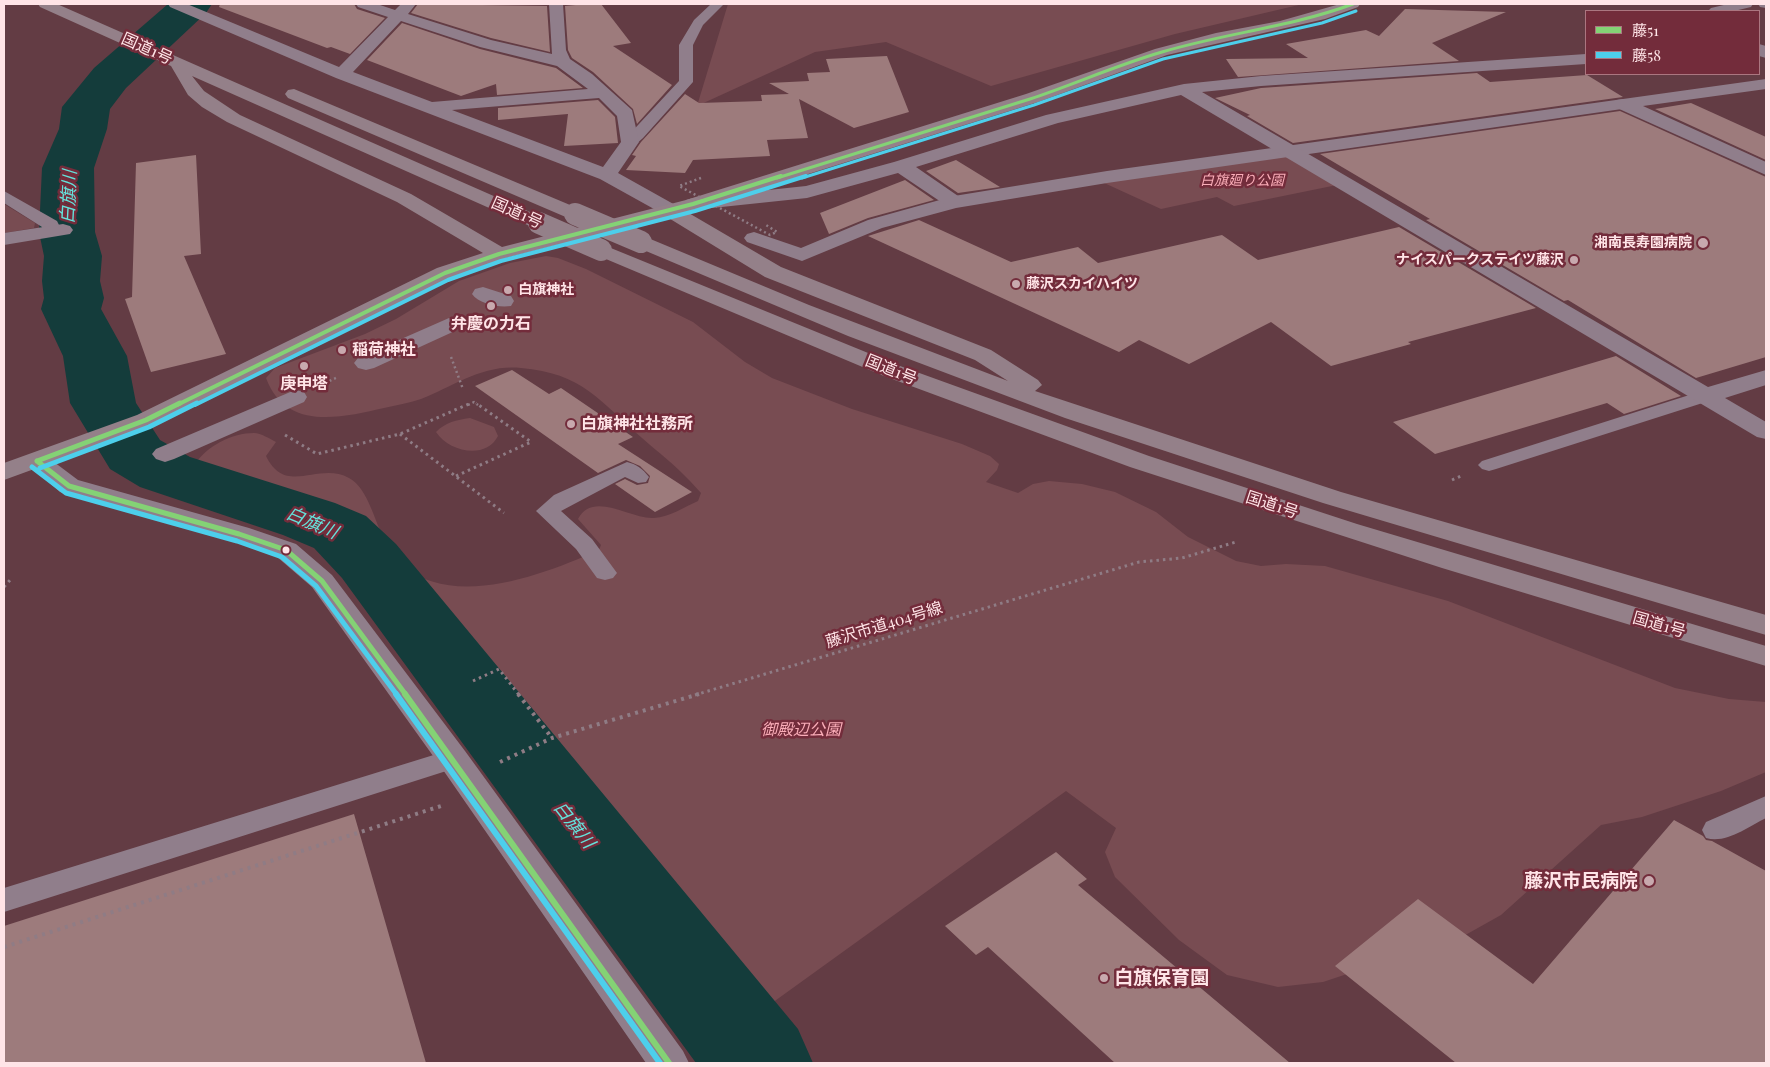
<!DOCTYPE html>
<html>
<head>
<meta charset="utf-8">
<style>
  body { margin:0 }
  #map { position:relative; width:1770px; height:1067px; overflow:hidden; background:#633c44; font-family:"Playfair Display","Noto Sans JP",serif }
  canvas { display:block }
  .frame { position:absolute; inset:0; border:5px solid #ffe4e7; pointer-events:none }
  .legend { position:absolute; left:1585px; top:10px; width:175px; height:65px; box-sizing:border-box; background:#732c3b; border:1px solid #ab7680; margin:0; padding:6px 9px; list-style:none; font-size:15px; color:#ffe4e7 }
  .legend li { display:flex; align-items:center; gap:10px; height:25px }
  .legend b { width:25px; border:1px solid #ab7680 }
</style>
</head>
<body>
<div id="map">
<canvas width="1770" height="1067"></canvas>
<div class="frame"></div>
<ul class="legend">
<li><b style="height:6px;background:#84d275"></b>藤51</li>
<li><b style="height:6px;background:#4dcfeb"></b>藤58</li>
</ul>
</div>
<script>
const g = document.querySelector('canvas').getContext('2d');
g.lineJoin = 'round';
function fillPath(path, color) { g.fillStyle = color; g.fill(path, 'evenodd'); }
function strokePath(path, color, width, dash) { g.strokeStyle = color; g.lineWidth = width; g.lineCap = dash ? 'butt' : 'round'; g.setLineDash(dash || []); g.stroke(path); }
function label(font, color, halo, rows, align = 'center') {
  g.font = font + ' "Playfair Display","Noto Sans JP",serif'; g.lineWidth = 5; g.setLineDash([]); g.textBaseline = 'middle'; g.strokeStyle = halo; g.fillStyle = color; for (const [text, x, y, turn = 0] of rows) {
    g.save(); g.translate(x, y); g.rotate((+turn || 0) * Math.PI / 180); g.textAlign = isNaN(turn) ? turn : align; if (halo) g.strokeText(text, 0, 0); g.fillText(text, 0, 0); g.restore();
  }
}
const green = new Path2D(`
  M 728,4 L 1303,4 L 1175,34 L 991,86 L 886,42 L 815,52 L 697,106 Z
  M 1282,152 L 1337,185 L 1234,206 L 1217,197 L 1161,209 L 1102,182 Z
  M 4,204 L 35,223 L 34,228 L 4,233 Z
  M 546,256 L 558,258 L 586,269 L 693,322 L 745,362 L 772,378 L 852,409 L 962,444 L 990,456 L 999,464 L 997,470 L 986,482 L 1018,493 L 1033,484 L 1049,481 L 1082,484 L 1115,492 L 1156,512 L 1188,537 L 1236,561 L 1261,566 L 1286,564 L 1325,566 L 1448,601 L 1675,688 L 1729,699 L 1766,702 L 1766,772 L 1721,791 L 1642,817 L 1601,825 L 1501,915 L 1444,947 L 1380,963 L 1323,982 L 1278,987 L 1227,975 L 1179,940 L 1115,877 L 1105,852 L 1116,828 L 1066,791 L 772,1003 L 554,764 L 497,694 L 461,631 L 426,602 L 405,573 L 339,518 L 287,495 L 246,486 L 221,474 L 202,471 L 195,464 C 207,446 232,433 254,433 C 261,433 270,439 276,442 L 266,456 C 286,497 318,461 349,478 C 369,489 374,522 385,540 C 389,548 395,558 402,565 C 454,610 545,574 599,550 L 601,545 L 578,519 C 593,490 632,520 654,518 C 670,517 684,507 698,501 L 701,493 L 690,481 C 675,465 658,452 642,438 C 600,401 582,373 521,368 C 483,364 454,386 421,399 C 409,403 396,405 384,408 C 340,418 286,431 266,378 L 275,368 L 365,334 L 396,319 L 459,281 L 510,263 Z
  M 470,418 L 494,427 L 498,436 C 486,460 449,452 436,432 C 446,422 456,420 470,418 Z`);
const river = new Path2D(`
  M 168,4 L 212,4 L 206,13 L 126,88 L 110,109 L 107,129 L 94,168 L 95,232 L 102,256 L 100,281 L 104,298 L 101,309 L 127,356 L 136,403 L 160,440 L 190,457 L 335,503 L 366,516 L 396,544 L 798,1029 L 813,1063 L 696,1063 L 342,578 L 314,548 L 283,535 L 140,487 L 110,469 L 70,403 L 63,356 L 41,309 L 44,298 L 42,281 L 44,256 L 39,232 L 42,168 L 59,129 L 62,107 L 94,68 Z`);
const building = new Path2D(`
  M 220,4 L 354,4 L 357,9 L 385,18 L 350,54 L 331,47 L 327,48 L 219,7 Z
  M 418,4 L 547,6 L 550,52 L 491,38 L 411,13 Z
  M 586,4 L 601,4 L 631,43 L 613,46 L 672,85 L 637,124 L 633,109 L 593,72 L 572,58 L 568,50 L 565,6 Z
  M 1405,9 L 1506,12 L 1432,43 L 1459,61 L 1238,77 L 1226,59 L 1308,58 L 1286,44 L 1366,30 L 1379,36 Z
  M 402,23 L 480,49 L 556,68 L 583,88 L 497,95 L 496,84 L 461,96 L 367,60 Z
  M 887,56 L 909,112 L 854,128 L 799,99 L 808,138 L 767,140 L 770,156 L 693,160 L 685,173 L 626,170 L 636,156 L 632,155 L 641,142 L 685,94 L 699,103 L 762,101 L 761,95 L 789,94 L 769,83 L 809,81 L 807,73 L 830,72 L 826,59 Z
  M 1477,73 L 1490,82 L 1587,75 L 1623,97 L 1293,143 L 1247,116 L 1250,115 L 1215,98 L 1261,88 Z
  M 598,100 L 615,117 L 618,143 L 564,146 L 568,114 L 498,120 L 498,108 Z
  M 1691,103 L 1766,137 L 1766,160 L 1655,109 Z
  M 1620,111 L 1766,177 L 1766,357 L 1696,378 L 1568,300 L 1564,301 L 1426,220 L 1430,219 L 1320,154 Z
  M 196,155 L 201,254 L 184,256 L 226,354 L 151,372 L 125,299 L 132,297 L 136,163 Z
  M 956,160 L 1000,187 L 958,193 L 926,171 Z
  M 905,180 L 934,200 L 868,218 L 829,234 L 820,213 Z
  M 919,220 L 1011,262 L 1078,247 L 1098,263 L 1222,235 L 1258,260 L 1399,227 L 1536,308 L 1408,342 L 1411,344 L 1331,366 L 1271,322 L 1189,364 L 1139,340 L 1119,352 L 868,236 Z
  M 1616,356 L 1681,396 L 1624,414 L 1607,403 L 1435,454 L 1393,422 Z
  M 512,370 L 549,394 L 561,388 L 633,437 L 618,444 L 692,492 L 655,512 L 615,484 L 625,479 L 637,485 L 648,483 L 650,476 L 640,466 L 626,460 L 598,473 L 475,386 Z
  M 354,814 L 426,1063 L 4,1063 L 4,926 Z
  M 1674,820 L 1703,836 L 1706,840 L 1712,841 L 1766,871 L 1766,1063 L 1456,1063 L 1335,966 L 1418,899 L 1533,984 Z
  M 1056,852 L 1087,879 L 1078,885 L 1290,1063 L 1115,1063 L 988,947 L 976,955 L 945,926 Z`);
const pathFar2 = new Path2D(`
  M 451,357 L 463,389
  M 325,383 L 338,377
  M 468,405 L 474,402 L 478,405`);
const pathFar1 = new Path2D(`
  M 400,434 L 504,513
  M 285,435 L 317,454 L 400,434 L 471,403
  M 456,476 L 531,442 L 476,403
  M 1452,480 L 1461,476
  M 4,587 L 11,579
  M 473,681 L 499,669 L 519,695
  M 695,695 L 1139,562 L 1182,558 L 1236,542`);
const path = new Path2D(`
  M 518,694 L 552,738
  M 500,762 L 552,738 L 699,694
  M 4,947 L 441,806`);
const service = new Path2D(`
  M 711,4 L 724,4 L 703,25 L 693,45 L 693,82 L 643,138 L 635,145 L 625,145 L 623,142 L 625,139 L 679,81 L 679,45 L 694,20 Z
  M 4,191 L 57,221 L 59,225 L 56,236 L 44,236 L 42,227 L 4,203 Z
  M 1705,390 L 1712,392 L 1715,396 L 1712,400 L 1496,469 L 1489,471 L 1482,469 L 1478,465 L 1482,461 Z
  M 627,462 C 636,464 643,469 649,477 L 646,482 L 638,483 L 625,477 L 561,511 L 592,539 L 617,573 L 613,578 L 605,580 L 597,578 L 576,549 L 536,511 L 554,495 Z
  M 453,749 L 462,752 L 466,759 L 462,766 L 4,912 L 4,888 Z
  M 1766,796 L 1766,818 C 1748,827 1726,844 1706,838 L 1702,830 L 1706,822 Z`);
const pedestrian = new Path2D(`
  M 1758,4 L 1766,4 L 1766,8 L 1760,7 Z
  M 1623,99 L 1629,100 L 1632,104 L 1629,108 L 1107,183 L 956,208 L 882,228 L 802,261 L 747,242 L 744,238 L 747,234 L 754,232 L 801,248 L 868,220 L 954,196 L 1107,171 Z
  M 483,287 L 511,296 L 514,301 L 511,306 C 499,308 479,304 472,294 L 475,289 Z
  M 449,318 L 457,320 L 460,325 L 457,330 L 374,368 L 366,370 L 358,368 L 354,363 L 358,358 Z
  M 295,390 L 304,392 L 307,397 L 304,402 L 174,459 L 165,462 L 156,459 L 152,454 L 156,449 Z`);
const minor = new Path2D(`
  M 168,4 L 187,4 L 339,67 L 388,17 L 358,7 L 356,4 L 377,4 L 395,10 L 401,4 L 416,4 L 408,14 L 491,40 L 552,54 L 549,4 L 563,4 L 566,50 L 570,59 L 592,74 L 632,110 L 639,142 L 618,173 L 677,206 L 680,210 L 677,214 L 663,214 L 600,179 L 336,78 L 170,7 ZM 401,21 L 480,47 L 557,66 L 588,89 L 432,102 L 353,72 ZM 599,98 L 617,116 L 621,142 L 603,167 L 452,110 Z
  M 1728,4 L 1753,4 L 1751,7 L 1734,11 L 1708,11 L 1711,8 Z
  M 1759,44 L 1766,46 L 1766,58 L 1759,56 Z
  M 1586,54 L 1586,64 L 1261,86 L 1202,92 L 1708,387 L 1766,370 L 1766,385 L 1725,398 L 1766,422 L 1766,439 L 1757,437 L 1181,95 L 1058,123 L 916,167 L 961,198 L 964,202 L 961,206 L 947,206 L 898,173 L 807,198 L 693,210 L 686,208 L 683,204 L 686,200 L 693,198 L 806,186 L 894,162 L 1046,115 L 1184,84 L 1261,76 Z
  M 1766,79 L 1766,89 L 1643,106 L 1766,162 L 1766,175 L 1617,108 L 1614,104 L 1617,100 L 1623,99 Z
  M 63,224 L 70,226 L 73,230 L 70,234 L 4,245 L 4,233 Z`);
const tertiary = new Path2D(`
  M 37,453 L 46,456 L 78,480 L 249,528 L 296,544 L 332,575 L 465,751 L 683,1051 L 689,1063 L 646,1063 L 441,767 L 312,587 L 276,556 L 229,540 L 60,492 L 24,461 L 28,456 Z`);
const trunk = new Path2D(`
  M 38,4 L 57,4 L 546,219 L 549,223 L 546,227 L 539,229 L 532,227 L 192,76 L 204,91 L 240,115 L 411,194 L 502,247 L 686,200 L 1026,94 L 1155,49 L 1216,33 L 1280,21 L 1340,4 L 1360,4 L 1358,7 L 1325,19 L 1167,55 L 1038,102 L 687,212 L 781,267 L 991,350 L 1038,380 L 1042,385 L 1035,391 L 1341,492 L 1766,615 L 1766,635 L 1323,503 L 1065,418 L 848,336 L 634,246 L 631,242 L 634,238 L 641,236 L 648,238 L 809,305 L 1008,381 L 975,360 L 765,277 L 667,217 L 506,258 L 453,278 L 155,425 L 4,480 L 4,463 L 137,415 L 437,268 L 483,253 L 397,202 L 227,122 L 202,107 L 188,95 L 171,66 L 40,7 Z
  M 294,89 L 582,210 L 585,214 L 582,218 L 575,220 L 568,218 L 288,98 L 285,94 L 288,90 Z
  M 601,244 L 900,366 L 1149,456 L 1357,524 L 1766,646 L 1766,666 L 1442,568 L 1130,467 L 884,376 L 594,254 L 591,250 L 594,246 Z`);
const pathBridge = new Path2D(`
  M 701,178 L 679,186 L 770,235 L 777,232 L 766,225`);
const trunkBridge = new Path2D(`
  M 575,214 L 641,242
  M 539,223 L 601,250`);
const bus1Far3 = new Path2D(`
  M 777,178 C 861,151 946,126 1030,99 C 1075,84 1117,65 1162,52 C 1226,33 1291,27 1353,4`);
const bus1Far2 = new Path2D(`
  M 177,405 L 445,273 L 499,254 L 693,204 L 781,176`);
const bus1Far1 = new Path2D(`
  M 37,461 L 146,420 L 180,403
  M 37,461 L 69,486 L 239,534 L 286,550 L 322,581 L 406,695`);
const bus1 = new Path2D(`
  M 405,694 L 669,1063`);
const bus2Far3 = new Path2D(`
  M 802,178 L 1034,105 L 1163,59 L 1322,23 L 1356,11`);
const bus2Far2 = new Path2D(`
  M 195,405 L 448,280 L 501,261 L 695,211 L 806,176`);
const bus2Far1 = new Path2D(`
  M 32,467 L 66,493 L 237,541 L 282,557 L 316,586 L 397,695
  M 40,468 L 149,427 L 197,403`);
const bus2 = new Path2D(`
  M 396,694 L 660,1063`);
const markers = [
  [1703,243,6,"#c8a9ae"],
  [1574,260,5,"#c8a9ae"],
  [1016,284,5,"#c8a9ae"],
  [508,290,5,"#c8a9ae"],
  [491,306,5,"#c8a9ae"],
  [342,350,5,"#c8a9ae"],
  [304,366,5,"#c8a9ae"],
  [571,424,5,"#c8a9ae"],
  [286,550,4.5,"#ffe4e7"],
  [1649,881,6,"#c8a9ae"],
  [1104,978,5,"#c8a9ae"]
];
const farParknames = [
  ["白旗廻り公園",1242,181]
];
const farPoinames = [
  ["湘南長寿園病院",1692,243],
  ["ナイスパークステイツ藤沢",1564,260],
  ["藤沢スカイハイツ",1026,284,"left"],
  ["白旗神社",518,290,"left"]
];
const streetNames = [
  ["国道1号",147,49,24],
  ["国道1号",517,213,24],
  ["国道1号",891,370,22],
  ["国道1号",1272,505,18],
  ["藤沢市道404号線",884,625,-17],
  ["国道1号",1659,625,16]
];
const poiNames = [
  ["弁慶の力石",491,324],
  ["稲荷神社",352,350,"left"],
  ["庚申塔",304,384],
  ["白旗神社社務所",581,424,"left"]
];
const parkNames = [
  ["御殿辺公園",801,730]
];
const waterNames = [
  ["白旗川",69,197,-87],
  ["白旗川",312,523,23],
  ["白旗川",574,825,52]
];
const nearPoinames = [
  ["藤沢市民病院",1638,881],
  ["白旗保育園",1114,978,"left"]
];
fillPath(green, '#784c52');
fillPath(river, '#143c3b');
fillPath(building, '#9d7b7c');
strokePath(pathFar2, '#8f7c85', 2.5, [2, 3]);
strokePath(pathFar1, '#8f7c85', 3, [2.5, 4]);
strokePath(path, '#8f7c85', 4, [3, 5]);
fillPath(service, '#907e8b');
fillPath(pedestrian, '#907e8b');
fillPath(minor, '#907e8b');
fillPath(tertiary, '#907e8b');
fillPath(trunk, '#948089');
strokePath(pathBridge, '#8f7c85', 2.5, [2, 3]);
strokePath(trunkBridge, '#948089', 22);
strokePath(bus1Far3, '#84d275', 3);
strokePath(bus1Far2, '#84d275', 4);
strokePath(bus1Far1, '#84d275', 5);
strokePath(bus1, '#84d275', 6);
strokePath(bus2Far3, '#4dcfeb', 3);
strokePath(bus2Far2, '#4dcfeb', 4);
strokePath(bus2Far1, '#4dcfeb', 5);
strokePath(bus2, '#4dcfeb', 6);
for (const [x, y, r, color] of markers) { const dot = new Path2D(); dot.arc(x, y, r, 0, 2 * Math.PI); g.fillStyle = color; g.fill(dot); strokePath(dot, '#732c3b', 2); }
label('italic 14px', '#faadb8', '#732c3b', farParknames);
label('bold 14px', '#ffe4e7', '#732c3b', farPoinames, 'right');
label('16px', '#ffe4e7', '#732c3b', streetNames);
label('bold 16px', '#ffe4e7', '#732c3b', poiNames);
label('italic 16px', '#faadb8', '#732c3b', parkNames);
label('italic 18px', '#64e3dc', '#732c3b', waterNames);
label('bold 19px', '#ffe4e7', '#732c3b', nearPoinames, 'right');
</script>
</body>
</html>
